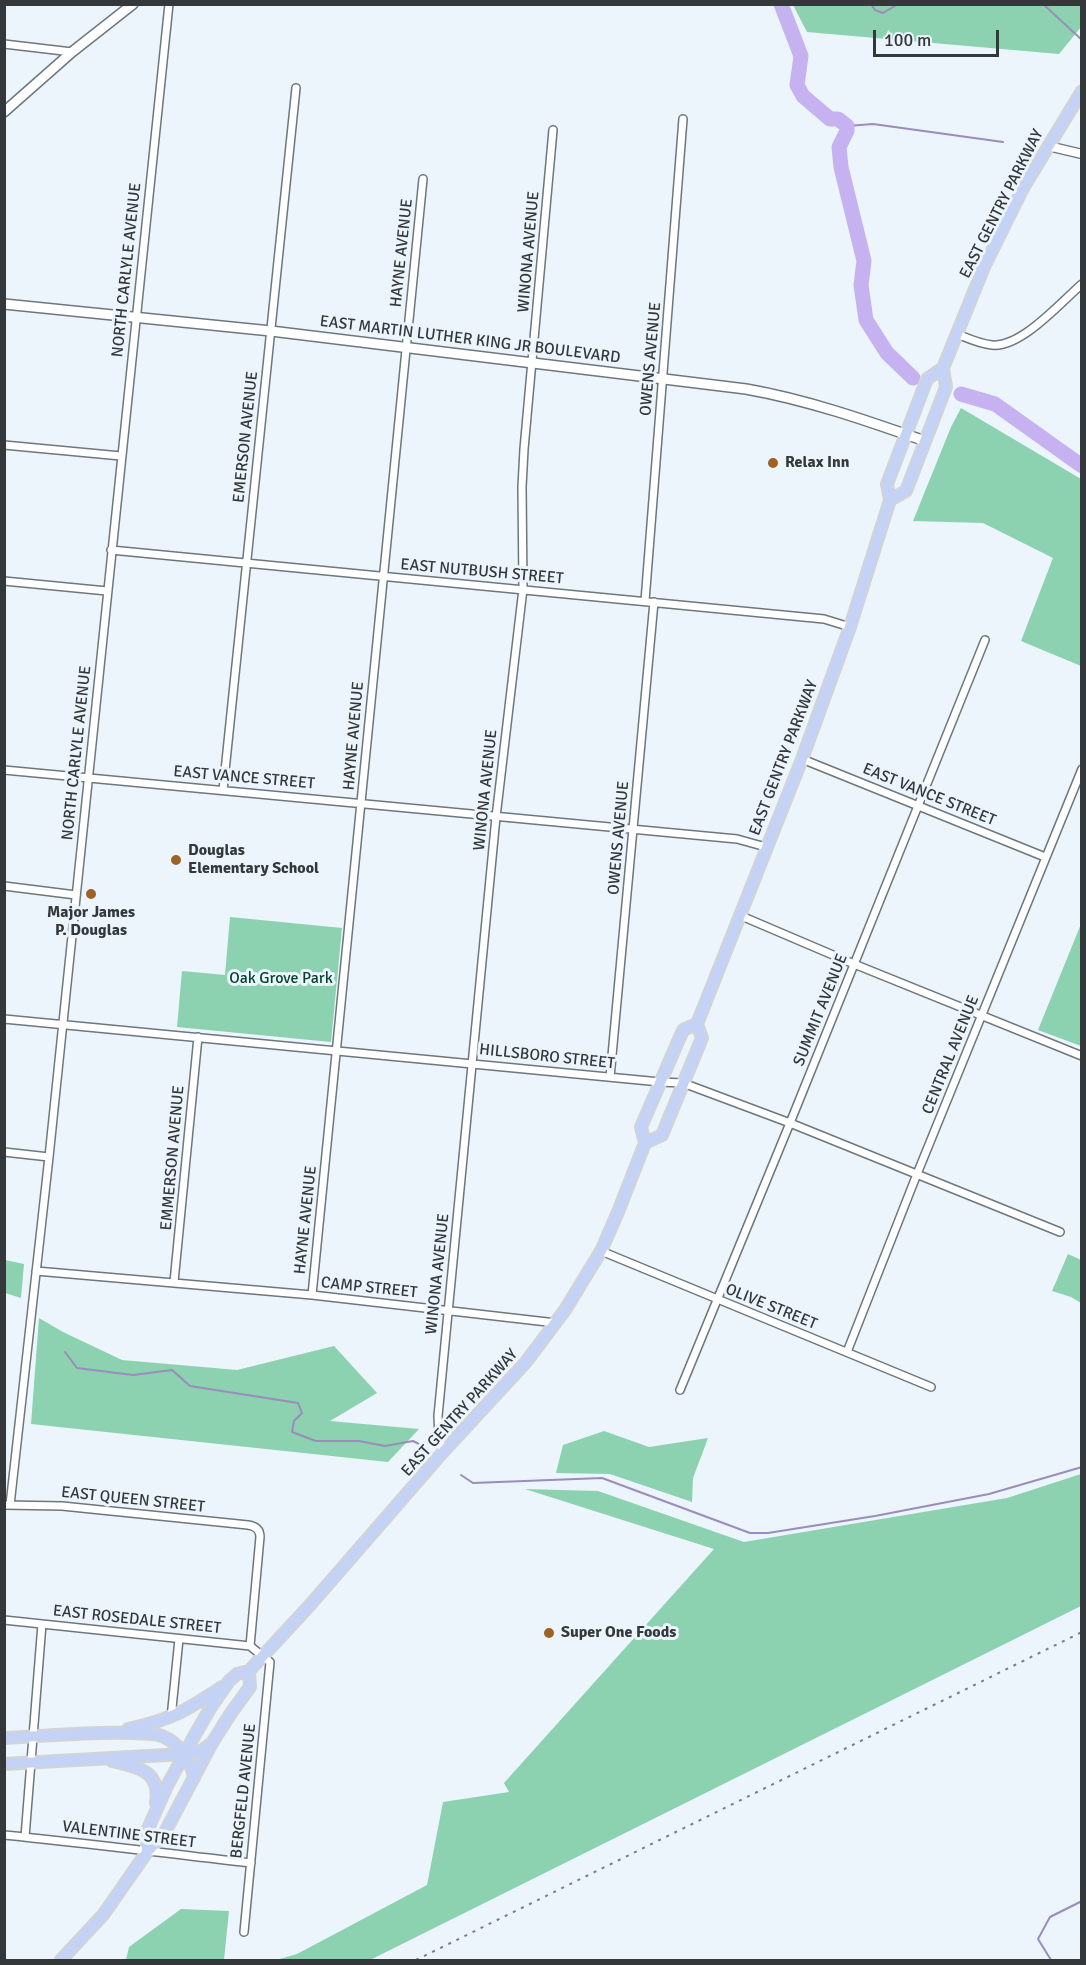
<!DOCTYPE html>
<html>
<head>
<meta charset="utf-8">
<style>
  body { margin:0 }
  #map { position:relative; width:1086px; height:1965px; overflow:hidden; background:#ebf5fb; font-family:Signika,sans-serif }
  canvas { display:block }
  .frame { position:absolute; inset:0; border:6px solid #34383b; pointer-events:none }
  .scale { position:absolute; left:873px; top:30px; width:126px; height:27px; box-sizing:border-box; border:3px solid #34383b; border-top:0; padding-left:8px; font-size:18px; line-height:21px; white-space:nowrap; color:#34383b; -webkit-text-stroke:4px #ebf5fb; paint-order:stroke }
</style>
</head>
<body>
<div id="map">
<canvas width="1086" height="1965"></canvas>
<div class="frame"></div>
<div class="scale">100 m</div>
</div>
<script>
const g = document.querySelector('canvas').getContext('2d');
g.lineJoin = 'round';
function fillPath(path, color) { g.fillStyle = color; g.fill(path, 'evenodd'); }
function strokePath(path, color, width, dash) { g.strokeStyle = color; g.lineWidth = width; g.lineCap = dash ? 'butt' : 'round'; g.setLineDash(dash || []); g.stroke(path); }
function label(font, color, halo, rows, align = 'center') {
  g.font = font + ' Signika,sans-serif'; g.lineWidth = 6; g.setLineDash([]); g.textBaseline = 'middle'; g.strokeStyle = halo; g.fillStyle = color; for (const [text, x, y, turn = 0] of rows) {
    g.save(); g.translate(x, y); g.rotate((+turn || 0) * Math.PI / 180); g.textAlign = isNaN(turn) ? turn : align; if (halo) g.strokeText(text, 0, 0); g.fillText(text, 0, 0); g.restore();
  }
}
const green = new Path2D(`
  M 793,5 L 1081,5 L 1081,27 L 1059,54 L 807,32 Z
  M 961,408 L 1081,479 L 1081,666 L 1021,641 L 1053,558 L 983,523 L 913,521 L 951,427 Z
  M 230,917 L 342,928 L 331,1042 L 177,1027 L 182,971 L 225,975 Z
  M 1081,924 L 1082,1046 L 1081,1046 L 1038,1030 Z
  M 1068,1254 L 1081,1260 L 1081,1303 L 1071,1297 L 1052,1291 Z
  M 5,1260 L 24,1264 L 21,1298 L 5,1293 Z
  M 39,1318 L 63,1332 L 122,1360 L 237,1370 L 334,1346 L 377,1393 L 330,1421 L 419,1429 L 388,1462 L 31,1424 Z
  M 604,1431 L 649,1447 L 708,1438 L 693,1478 L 692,1502 L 610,1474 L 556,1473 L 563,1445 Z
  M 1081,1474 L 1081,1606 L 370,1960 L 276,1960 L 297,1954 L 427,1885 L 443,1802 L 509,1792 L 504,1783 L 714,1549 L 525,1489 L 598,1491 L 744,1542 L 1007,1498 Z
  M 181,1909 L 229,1911 L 224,1960 L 126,1960 L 129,1947 Z`);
const stream = new Path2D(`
  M 871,4 L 875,10 L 883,13 L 898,4
  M 1043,4 L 1082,40
  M 782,9 L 787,4
  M 847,126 L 873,124 L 1003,142
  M 65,1352 L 77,1368 L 133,1375 L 172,1370 L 190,1386 L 298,1403 L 302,1413 L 294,1421 L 292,1432 L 316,1441 L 359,1441 L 385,1446 L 413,1441 L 421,1445
  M 461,1475 L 473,1483 L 602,1478 L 750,1533 L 768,1533 L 875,1516 L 989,1494 L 1082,1467
  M 1051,1960 L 1038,1939 L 1050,1917 L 1082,1901`);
const river = new Path2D(`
  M 781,4 L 801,56 L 797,85 L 803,96 L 830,119 L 838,119 L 847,126 L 847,131 L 839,147 L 841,167 L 864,261 L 861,285 L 866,320 L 887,353 L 913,378
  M 961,394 L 995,404 L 1082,466`);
const minor = new Path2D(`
  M 4,44 L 72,52
  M 957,334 C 967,338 980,344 992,345 C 1021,348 1060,303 1082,284
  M 4,445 L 121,456
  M 111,550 L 824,619 L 850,627
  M 4,581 L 107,591
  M 645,601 L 683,119
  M 802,759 L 1045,857
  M 4,770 L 737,839 L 766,847
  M 223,790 L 296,88
  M 4,886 L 76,895
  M 739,915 L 854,964 L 1082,1056
  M 4,1019 L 660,1082 L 683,1083 L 790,1123 L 1060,1232
  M 610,1077 L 654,602
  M 4,1152 L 49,1157
  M 601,1251 L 931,1387
  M 36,1271 L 312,1295 L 556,1323
  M 174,1282 L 198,1037
  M 312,1295 L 423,179
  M 847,1352 L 917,1174 L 1082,769
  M 680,1390 L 790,1123 L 985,640
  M 443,1452 L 439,1437 L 438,1416 L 496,817 L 523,589 L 522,487 L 524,449 L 553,130
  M 4,1505 L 62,1506 L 248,1525 C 255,1526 260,1529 260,1537 L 250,1646
  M 10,1505 L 49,1157 L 169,4
  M 4,1620 L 250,1646 L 270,1662 L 244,1932
  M 171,1718 L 179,1639
  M 4,1835 C 87,1843 169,1854 251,1863
  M 25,1837 L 42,1624`);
const tertiary = new Path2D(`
  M 1048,146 L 1082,154`);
const secondary = new Path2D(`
  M 4,112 L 72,52 L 133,4
  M 4,304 L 271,331 L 746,389 C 808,400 865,420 925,441`);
const primary = new Path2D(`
  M 890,500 L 906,491 L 946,387 L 943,368 L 984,267 L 1023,188 L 1082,91
  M 645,1143 L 662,1135 L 702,1038 L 697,1024 L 802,759 L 850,627 L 890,500 L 887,484 L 927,379 L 943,368
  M 128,1729 C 170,1720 186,1711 222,1687
  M 4,1738 C 48,1736 91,1731 134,1733 C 143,1734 153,1733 162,1736 C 179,1743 191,1760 194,1778
  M 112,1761 C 137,1767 161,1770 156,1803
  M 4,1764 L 184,1754 L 201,1751 L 209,1745
  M 147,1852 L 147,1831 L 167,1786 L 192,1740 L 211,1707 L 229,1681 L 237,1674 L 249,1671 L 310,1605 L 443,1452 L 526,1362 L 565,1310 L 601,1251 L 618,1212 L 645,1143 L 641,1127 L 683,1030 L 697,1024
  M 61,1960 L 103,1915 L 147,1852 L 164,1834 L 212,1743 L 231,1713 L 250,1687 L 249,1671`);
const rail = new Path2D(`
  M 416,1960 L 1082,1632`);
const markers = [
  [773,463,6,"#9f6226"],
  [176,860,6,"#9f6226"],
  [91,894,6,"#9f6226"],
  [549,1633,6,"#9f6226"]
];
const streetNames = [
  ["EAST GENTRY PARKWAY",1002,204,-63],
  ["WINONA AVENUE",529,252,-85],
  ["HAYNE AVENUE",402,253,-84],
  ["NORTH CARLYLE AVENUE",127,270,-84],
  ["EAST MARTIN LUTHER KING JR BOULEVARD",470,340,7],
  ["OWENS AVENUE",651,359,-85],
  ["EMERSON AVENUE",246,437,-84],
  ["EAST NUTBUSH STREET",482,572,5],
  ["HAYNE AVENUE",354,736,-85],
  ["NORTH CARLYLE AVENUE",77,753,-84],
  ["EAST GENTRY PARKWAY",784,758,-69],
  ["EAST VANCE STREET",244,778,5],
  ["WINONA AVENUE",486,790,-84],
  ["EAST VANCE STREET",929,795,22],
  ["OWENS AVENUE",619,838,-85],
  ["SUMMIT AVENUE",821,1010,-68],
  ["CENTRAL AVENUE",951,1055,-68],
  ["HILLSBORO STREET",547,1057,6],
  ["EMMERSON AVENUE",173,1158,-85],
  ["HAYNE AVENUE",306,1220,-84],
  ["WINONA AVENUE",438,1274,-84],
  ["CAMP STREET",369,1288,6],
  ["OLIVE STREET",771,1307,22],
  ["EAST GENTRY PARKWAY",460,1413,-48],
  ["EAST QUEEN STREET",133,1500,6],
  ["EAST ROSEDALE STREET",137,1620,6],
  ["BERGFELD AVENUE",244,1791,-84],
  ["VALENTINE STREET",129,1835,7]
];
const poiNames = [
  ["Relax Inn",785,463],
  ["Douglas",188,851],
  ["Elementary School",188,869],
  ["Major James",91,913,"center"],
  ["P. Douglas",91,931,"center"],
  ["Super One Foods",561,1633]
];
const parkNames = [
  ["Oak Grove Park",281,979]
];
fillPath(green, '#8cd1b0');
strokePath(stream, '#9b8dba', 2);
strokePath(river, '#c7b2f1', 15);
strokePath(minor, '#6e777c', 10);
strokePath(tertiary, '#6e777c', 11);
strokePath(secondary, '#6e777c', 12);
strokePath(primary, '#d2d3d4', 14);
strokePath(minor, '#fff', 7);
strokePath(tertiary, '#fff', 8);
strokePath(secondary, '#fff', 9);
strokePath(primary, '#c4d3f5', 10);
strokePath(rail, '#787e82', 2, [3, 6]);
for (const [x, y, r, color] of markers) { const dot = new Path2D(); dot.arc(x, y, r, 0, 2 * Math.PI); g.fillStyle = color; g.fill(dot); strokePath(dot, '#ebf5fb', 2); }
label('16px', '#34383b', '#ebf5fb', streetNames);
label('bold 16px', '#34383b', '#ebf5fb', poiNames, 'left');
label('16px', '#02432d', '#ebf5fb', parkNames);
</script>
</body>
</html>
